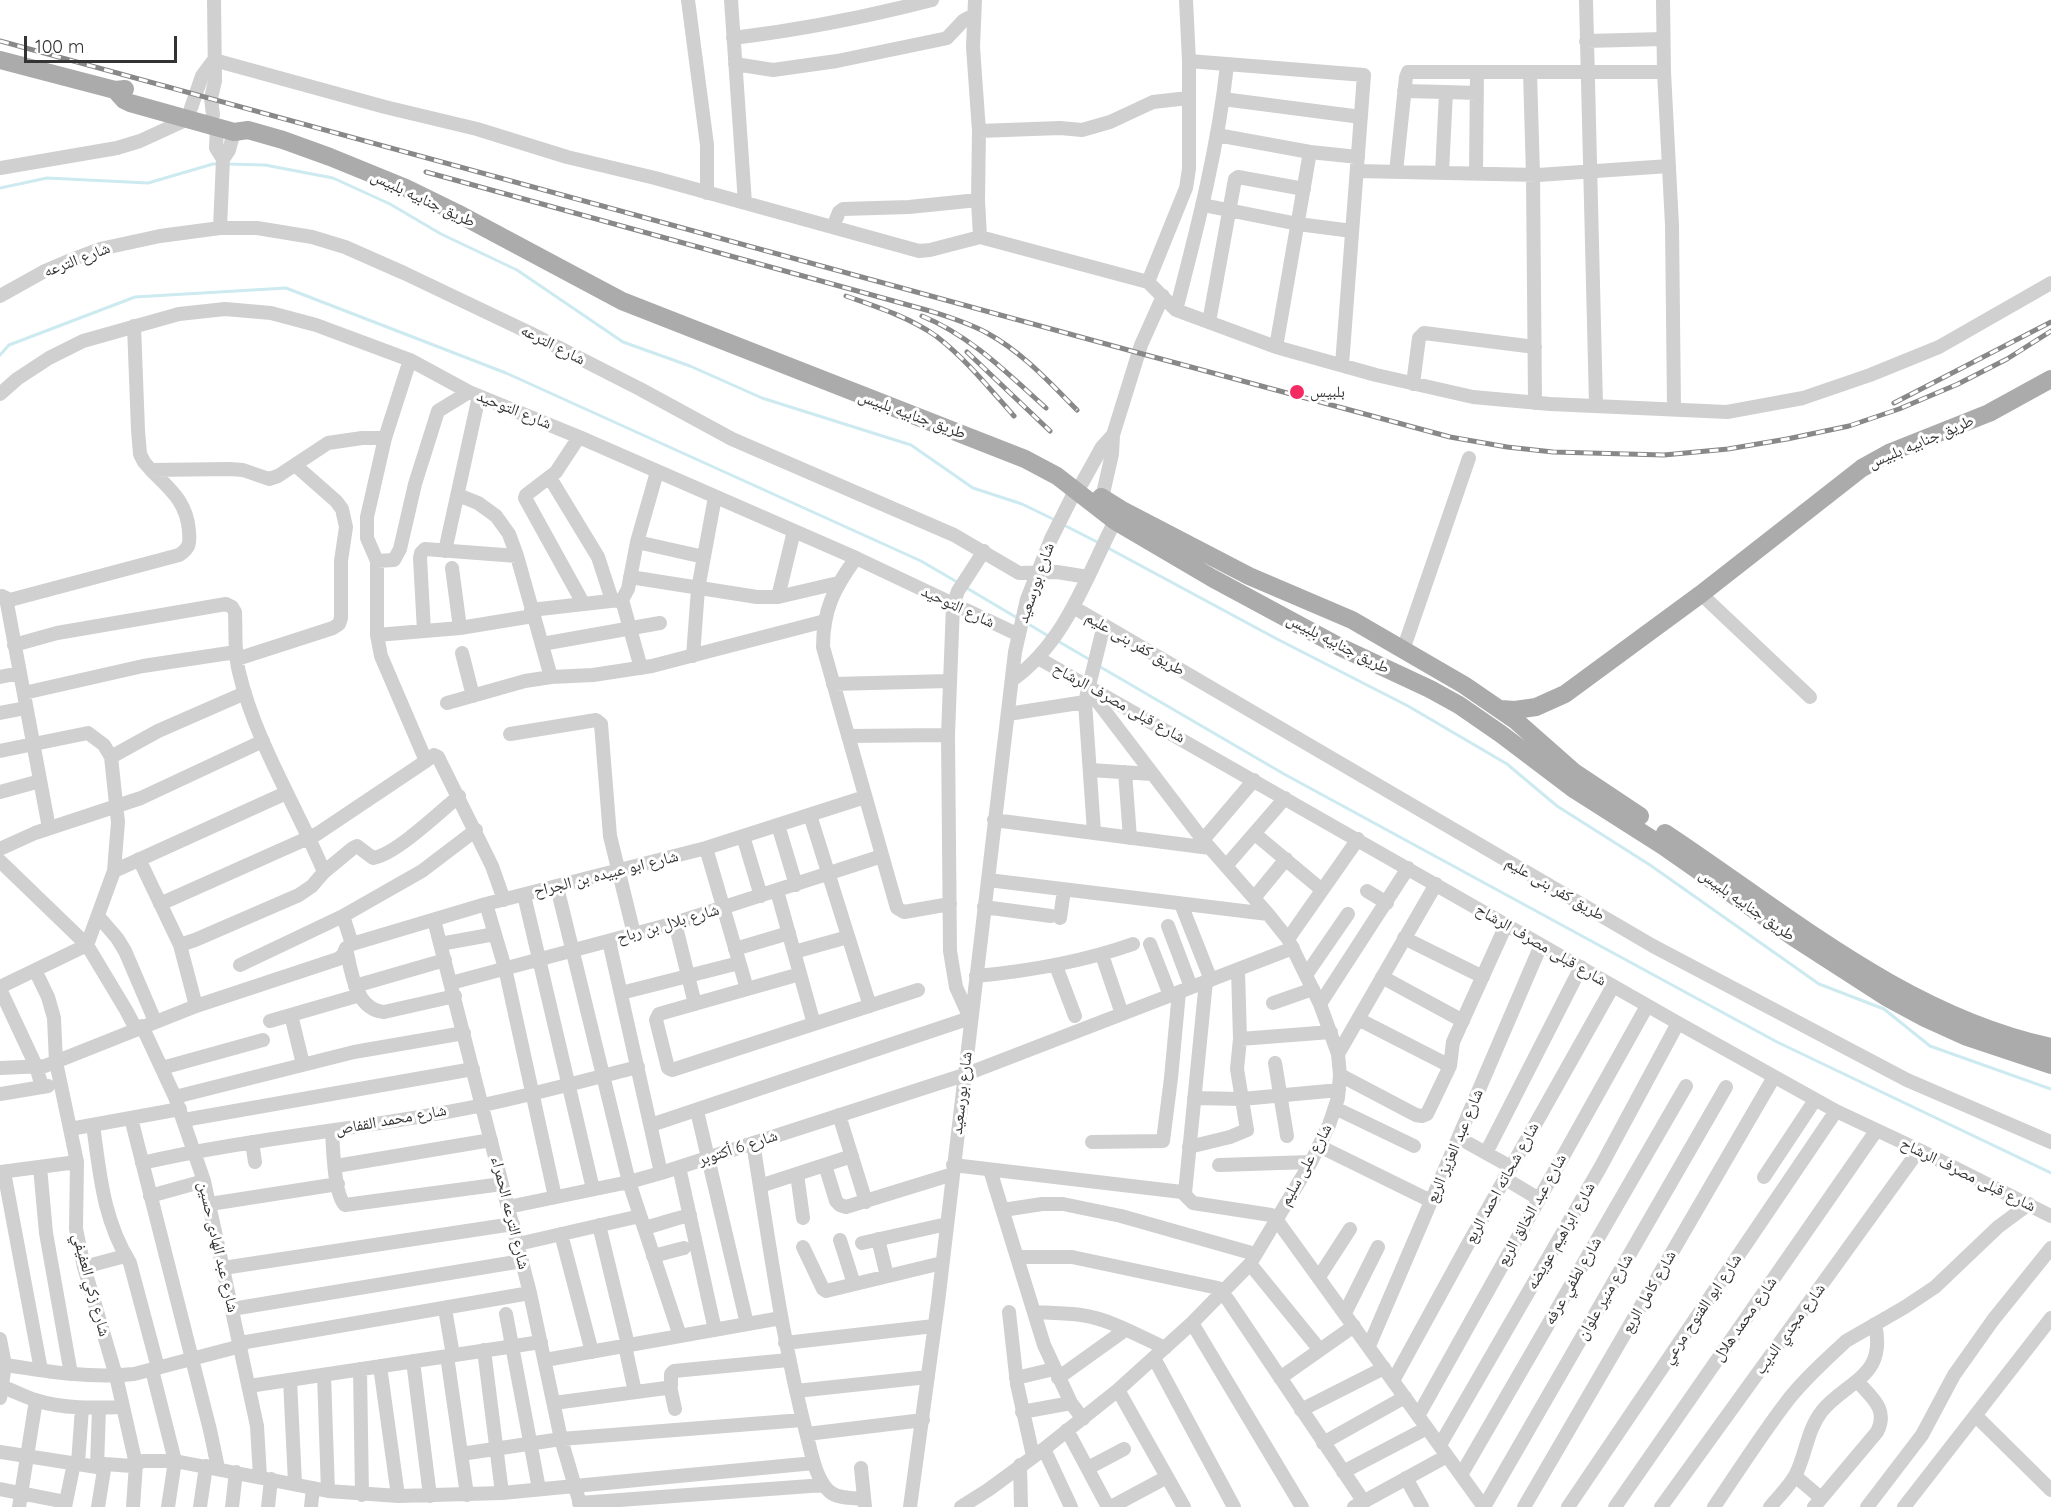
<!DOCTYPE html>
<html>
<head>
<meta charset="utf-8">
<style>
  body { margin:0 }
  #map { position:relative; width:2051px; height:1507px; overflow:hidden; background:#fff; font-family:Quicksand,sans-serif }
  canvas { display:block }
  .scale { position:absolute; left:24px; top:36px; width:153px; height:27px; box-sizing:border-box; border:3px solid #333; border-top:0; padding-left:8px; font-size:18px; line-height:21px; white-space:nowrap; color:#333; -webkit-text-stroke:4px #fff; paint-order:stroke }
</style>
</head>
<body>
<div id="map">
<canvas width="2051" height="1507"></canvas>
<div class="scale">100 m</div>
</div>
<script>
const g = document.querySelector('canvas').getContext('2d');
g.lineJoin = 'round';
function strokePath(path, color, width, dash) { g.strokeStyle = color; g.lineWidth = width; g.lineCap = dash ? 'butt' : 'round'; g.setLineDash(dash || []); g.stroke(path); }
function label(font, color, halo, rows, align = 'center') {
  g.font = font + ' Quicksand,"Noto Naskh Arabic",sans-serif'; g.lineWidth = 6; g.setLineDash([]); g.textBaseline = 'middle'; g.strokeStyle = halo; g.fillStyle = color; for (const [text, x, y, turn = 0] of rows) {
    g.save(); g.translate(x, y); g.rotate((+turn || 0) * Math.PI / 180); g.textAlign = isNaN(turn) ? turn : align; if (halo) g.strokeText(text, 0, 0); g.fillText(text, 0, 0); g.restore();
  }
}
const stream = new Path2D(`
  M 226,164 L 265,165 L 333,178 L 390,204 L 441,234 L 517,270 L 623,342 L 690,366 L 762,398 L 911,445 L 973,488 L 1022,504 L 1057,521
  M 0,188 L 47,178 L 148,183 L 213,164 L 219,164
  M 0,355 L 9,345 L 135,297 L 286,288 L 506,373 L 921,561 L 957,582
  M 1062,524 L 1099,543
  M 1108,548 L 1277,639 L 1408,706 L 1507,764 L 1557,806 L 1650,865 L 1819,984 L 1884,1009 L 1930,1046 L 2051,1089
  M 965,587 L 1019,619
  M 1025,622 L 1050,637
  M 1056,640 L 1092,661
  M 1097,665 L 1284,774 L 1777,1042 L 2051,1173`);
const minor = new Path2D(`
  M 688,0 L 707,145 L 707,193
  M 731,0 L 745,203
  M 1586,0 L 1596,405
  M 1663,0 L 1664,72 L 1672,225 L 1674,408
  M 733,38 C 800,30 866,17 932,0
  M 1586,41 L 1663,39
  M 214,60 L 385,107 L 477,129 L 567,157 L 655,178 L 919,251 L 930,250 L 980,237 L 978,200 L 979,131 L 973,47 L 975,0
  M 1189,61 L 1364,75 L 1342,365
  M 735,64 L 773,70 L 837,61 L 943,39 L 947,38 L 963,21 L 974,15
  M 1530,72 L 1533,175 L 1535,403
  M 1404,91 L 1446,92 L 1442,173
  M 1446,92 L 1477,93
  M 1223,99 L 1361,117
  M 191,108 L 202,76 L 214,60
  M 213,115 L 211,98 L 215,81 L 214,0
  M 217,127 L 216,148 L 223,159
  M 979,131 L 1060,128 L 1082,130 L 1110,122 L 1153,102 L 1188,98
  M 1217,135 L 1310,152 L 1358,157
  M 0,168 L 117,148 L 140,141 L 188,119
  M 1357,171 L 1538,175 L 1669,166
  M 1396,172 L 1406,77 L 1408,72 L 1664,72
  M 1476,173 L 1477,72
  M 1203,205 L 1298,224 L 1352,231
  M 833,227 L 839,212 L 843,209 L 909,207 L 978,200
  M 220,228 L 223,159 L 229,150 L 234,132
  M 980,237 L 1148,282 L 1176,310 C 1197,229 1218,149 1227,65
  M 1148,282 L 1186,188 L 1189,169 L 1189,61 L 1186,0
  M 0,296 L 43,272 L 71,260 L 100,249 L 160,236 L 220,228 L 257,228 L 312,237 L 345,247 L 404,273 L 530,333 L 640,389 L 732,439 L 954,535 L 1019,573 L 1057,572 L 1088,577
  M 1176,310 L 1276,347 L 1376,375 L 1473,397 L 1550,404 L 1727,412 L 1803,398 L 1870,375 L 1939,347 L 2051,283
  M 1209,322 L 1235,179 L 1238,177 L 1304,189
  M 134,326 L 138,430 L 140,454 L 144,462 L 151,470
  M 1276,347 L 1310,152
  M 410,360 L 385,438 L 367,517 L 367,538 L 377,561 L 377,635 L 381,656 L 426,761 L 434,755 L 438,757 L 492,866 L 504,900
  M 1413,384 L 1419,338 L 1424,333 L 1535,347
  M 0,394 L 17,379 L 49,358 L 83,341 L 179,314 L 225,309 L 271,313 L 316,325 L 410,360 L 469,392 L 579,437 L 856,558 L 1019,635
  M 579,437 L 556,472 L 526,495 L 525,498 L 583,603
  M 550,478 L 598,557 L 612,600
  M 1082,483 L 1102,447 L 1113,435
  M 458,495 L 478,503 L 496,516 L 509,534 L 517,556 L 551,677
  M 1102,498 L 1112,454 L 1113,435 L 1141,345 L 1163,296
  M 637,542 L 704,557
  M 445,551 L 479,396
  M 856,558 C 834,588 823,610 823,647 L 897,908 L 904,912 L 950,904
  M 377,561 L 394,560 L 400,549 L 415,484 L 438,411 L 469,392
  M 452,568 L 460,628
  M 630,577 L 757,597 L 778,597 L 838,583
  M 1701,594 L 1810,697
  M 2,596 L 6,598 L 49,828
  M 778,597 L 794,531
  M 6,601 L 179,555 C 190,548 190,543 189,531 C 187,502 170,489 151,470 L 230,469 L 243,470 L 269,479 L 278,476 L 328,443 L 362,438 L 385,438
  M 1073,607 L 1653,946 L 1907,1080 L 2051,1142
  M 531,610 L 619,600
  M 424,631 L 420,558 L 421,553 L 425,549 L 517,556
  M 377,635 L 460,628 L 533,616
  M 542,644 L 660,623
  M 14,645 L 57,633 L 226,604 L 232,607 L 235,612 C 236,632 234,653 239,672 C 255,741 297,807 324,872
  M 1403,650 L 1469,458
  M 462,653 L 473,696
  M 693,656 L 698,589 L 715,497
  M 1038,658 L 1678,1023 L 1836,1111 L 1919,1150 L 2051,1216
  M 237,659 L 333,628 L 339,624 L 341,618 L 341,561 L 346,527 L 342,509 L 336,501 L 295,465
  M 641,668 L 622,600 L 628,589 L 637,542 L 657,472
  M 0,677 L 20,673
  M 1012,680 C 1066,642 1086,577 1115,521
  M 833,684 L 949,681
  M 24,693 L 143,666 L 236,652
  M 447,703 L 525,681 L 551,677 L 593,675 L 652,666 L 825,621
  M 0,713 L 26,708
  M 1008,714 L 1085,702 L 1093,699
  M 510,734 L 596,720 L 601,724 L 610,836 L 634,934
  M 848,736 L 948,735
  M 0,751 L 88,733 L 104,745 L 111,757 L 118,822 L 114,871 L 87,945 L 0,987
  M 111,757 L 158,731 L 245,693
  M 1090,770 L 1152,774
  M 1125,772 L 1130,838
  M 0,792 L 40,781
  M 810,815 L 870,1006
  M 994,820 L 1210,848
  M 778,825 L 796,885
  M 1094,832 L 1085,702 L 1104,625
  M 1255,834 L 1322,890
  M 743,836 L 761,896
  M 1203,840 L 1254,780
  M 706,848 L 747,989
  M 0,849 L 35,833 L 141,798 L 263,741
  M 139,859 L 180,945 L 195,940 L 299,895 L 312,886 L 324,872 L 353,848 L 357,846 L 373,858 C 395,855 440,812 459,796
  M 0,861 L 87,945 L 126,1010 L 136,1029
  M 1226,866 L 1285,798
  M 114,871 L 286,793
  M 988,880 L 1268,914
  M 557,887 L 629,1182 L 680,1336
  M 777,891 L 814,1024
  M 1367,891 L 1387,903
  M 524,895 L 593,1189
  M 1254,898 L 1286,859
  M 160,904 L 317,834 L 426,761
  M 486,904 L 505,968 L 555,1197
  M 1181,904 L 1211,980
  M 984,907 L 1051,916
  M 98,916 L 117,938 L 125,951 L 155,1021
  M 343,916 L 352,944
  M 1060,918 L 1064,890
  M 434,920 L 530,1293 L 561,1439 L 581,1507
  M 675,923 L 695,1004
  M 1168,926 L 1191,987
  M 1404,938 L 1483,977
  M 1288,939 L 1358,839
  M 609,941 L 661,1173
  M 440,944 L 495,934
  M 1150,944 L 1170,995
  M 180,945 L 196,1006
  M 346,948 L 352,944 L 486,904 L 706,848 L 865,797
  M 346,948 C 351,970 355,1010 384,1012 L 455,996
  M 735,949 L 789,933
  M 794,952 L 848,937
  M 1102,955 L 1122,1014
  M 240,965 L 343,916 L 422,871 L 476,830
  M 1056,966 L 1075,1016
  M 35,970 L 48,997 L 54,1018 L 56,1062 L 77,1162 L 76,1229 L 84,1267 L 116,1376 L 136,1464 L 133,1507
  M 800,974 L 659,1014 L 656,1020 L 668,1068 L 672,1070 L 918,990
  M 1306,975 L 1348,914
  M 976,976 C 1030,971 1082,962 1133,944
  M 1382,977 L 1463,1021
  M 451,983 L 675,923 L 882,856
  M 355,986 L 445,960
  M 0,989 L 36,1066 L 42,1087
  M 621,993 L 739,963
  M 1273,1003 L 1313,989
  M 1320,1004 L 1408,868
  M 291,1015 L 303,1064
  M 1358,1019 L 1450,1066
  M 270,1021 L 360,995
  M 142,1026 L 175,1097 L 204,1181 L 257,1426 L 260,1477
  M 1240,1039 L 1331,1032
  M 1338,1054 L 1436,884
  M 1275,1063 L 1287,1136
  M 0,1068 L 45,1066 L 196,1006 L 338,959 L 343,955 L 346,948
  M 162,1068 L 263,1040
  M 1340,1075 L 1416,1115 L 1422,1116 L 1427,1114 L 1450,1066 L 1453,1042 L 1506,925
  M 0,1094 L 48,1086
  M 175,1097 L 354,1052 L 464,1033
  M 1194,1098 L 1242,1099 L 1339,1090
  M 1335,1108 L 1414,1146
  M 697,1111 L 747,1324
  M 839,1115 L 866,1202
  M 131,1118 L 210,1430 L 218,1468
  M 184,1120 L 473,1069
  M 93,1125 C 100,1175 103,1219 130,1263 L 158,1368
  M 651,1125 L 970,1018 L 956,987 L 950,951 L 948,735 L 953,605 L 958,591 L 984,551
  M 70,1129 L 180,1109
  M 332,1131 C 333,1147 334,1195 345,1205 L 502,1184
  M 1459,1138 L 1511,1167
  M 252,1142 L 255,1162
  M 1092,1142 L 1163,1141 L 1171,1078 L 1179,992
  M 753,1143 C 769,1241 782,1340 807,1436 C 811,1452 816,1480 829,1491 C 837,1499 853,1498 864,1499
  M 1319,1146 L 1431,1201
  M 1189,1147 L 1230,1137 L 1247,1130 L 1237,1069 L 1240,1039 L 1238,970
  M 1486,1153 L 1581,967
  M 142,1163 C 254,1137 370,1129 483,1105 C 535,1094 586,1080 638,1067
  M 825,1165 L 836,1201 L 840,1205 L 846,1207 L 953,1174
  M 953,1165 L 1182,1192 L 1193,1203 L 1271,1215 L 1276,1219 L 1484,1507
  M 1219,1165 L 1311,1162
  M 336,1166 L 491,1140
  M 40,1167 L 46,1233 L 71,1374
  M 679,1167 L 715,1330
  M 990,1170 L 1044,1345 L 1071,1403 L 1083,1419
  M 0,1172 L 77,1162
  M 4,1172 L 41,1370
  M 797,1174 L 803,1218
  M 1764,1177 L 1815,1100
  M 1504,1178 L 1539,1199
  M 760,1186 L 852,1156
  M 1185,1193 L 1206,981
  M 150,1196 L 204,1181
  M 210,1204 L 338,1184
  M 508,1207 L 629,1182 L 661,1173 L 964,1075 L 1293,948
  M 1003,1210 L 1042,1204 L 1063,1204 L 1121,1216 L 1255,1254
  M 599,1225 L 628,1345
  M 644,1228 C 660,1224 673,1219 690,1215
  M 561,1234 L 592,1352
  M 878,1239 L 887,1276
  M 840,1240 L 854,1284
  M 862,1243 L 947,1224
  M 518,1244 L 640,1216
  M 803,1247 L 823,1289 L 826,1291 L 942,1263
  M 653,1256 L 684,1248
  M 1017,1257 L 1072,1257 L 1218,1288 L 1228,1300 L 1364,1502
  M 1250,1264 L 1320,1350
  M 84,1267 L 125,1256
  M 223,1268 L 513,1224
  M 1319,1277 L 1350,1229
  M 232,1309 L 522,1261
  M 445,1309 L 453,1355
  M 1009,1312 L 1017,1384 L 1033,1456
  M 1034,1312 C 1050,1313 1066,1313 1081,1315 C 1110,1319 1139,1336 1165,1348
  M 1345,1313 L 1378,1247
  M 506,1314 L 539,1489
  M 1192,1323 L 1302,1507
  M 0,1339 L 5,1365 L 0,1398
  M 785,1343 L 934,1326
  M 625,1346 L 635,1392
  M 1369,1346 L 1541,945
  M 484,1350 L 502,1493
  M 447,1356 L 467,1495
  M 1154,1358 L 1234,1507
  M 545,1360 L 781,1318
  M 413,1361 L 430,1496
  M 0,1364 C 44,1371 90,1379 134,1374 L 241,1346 L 246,1342 L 530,1293
  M 380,1366 L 398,1496
  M 360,1369 L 362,1495
  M 152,1370 L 175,1461 L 168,1507
  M 324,1375 L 328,1491
  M 1016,1378 L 1054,1369
  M 1058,1378 L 1125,1330
  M 1280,1378 L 1354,1326
  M 290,1380 L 295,1483
  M 1393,1381 L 1468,1244 L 1613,986
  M 0,1386 C 12,1390 23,1396 35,1400 C 63,1409 94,1408 123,1407
  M 249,1386 L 541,1342
  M 670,1386 L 675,1409
  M 1118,1390 L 1184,1507
  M 796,1391 L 928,1377
  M 554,1403 L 666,1388 L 671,1385 L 671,1374 L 674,1371 L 788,1360
  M 1301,1410 L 1384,1368
  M 1022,1412 L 1071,1403
  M 1418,1416 L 1647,1006
  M 1976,1416 L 2051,1490
  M 1067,1430 L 1108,1507
  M 807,1434 L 923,1420
  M 1323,1443 L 1405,1397
  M 1440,1445 L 1600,1168 L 1678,1023
  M 1044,1449 L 1071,1507
  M 0,1452 L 97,1467 L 105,1464 L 132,1466 L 143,1461 L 175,1461 L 328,1491 L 398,1496 L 502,1493 L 814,1463
  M 461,1454 L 561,1439 L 802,1420
  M 78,1463 L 82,1408
  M 1020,1465 L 1021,1507
  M 97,1467 L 99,1408
  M 861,1468 L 865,1507
  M 1088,1468 L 1124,1449
  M 1343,1472 L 1427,1428
  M 1461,1475 L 1686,1086
  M 1795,1476 L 1821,1498
  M 1406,1478 L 1422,1507
  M 0,1489 L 66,1502
  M 579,1503 L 824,1485
  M 19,1507 L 36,1400
  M 65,1507 L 74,1463
  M 98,1507 L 105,1464
  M 200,1507 L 206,1466
  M 232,1507 L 236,1472
  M 268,1507 L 271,1479
  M 311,1507 L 313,1488
  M 910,1507 L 938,1302 L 1015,652 L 1027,599 L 1051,539 L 1075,491
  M 961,1507 L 988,1490 L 1044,1449 L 1118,1390 L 1192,1323 L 1250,1264 L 1311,1162 L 1329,1125 L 1338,1098 L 1340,1075 L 1338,1054 L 1320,1004 L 1288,939 L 1268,914 L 1203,840 L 1088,689
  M 1111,1507 L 1167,1477
  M 1354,1507 L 1447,1456
  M 1484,1507 L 1726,1087
  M 1524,1507 L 1774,1077
  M 1568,1507 L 1836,1111
  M 1615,1507 L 1876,1131
  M 1661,1507 L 1919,1150
  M 1714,1507 C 1737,1473 1760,1437 1785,1404 C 1802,1381 1825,1361 1846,1341 L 1905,1307 L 1935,1287 L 1998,1227 L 2029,1204
  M 1770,1507 C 1778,1497 1790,1486 1796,1474 C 1806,1454 1807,1430 1822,1411 C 1836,1393 1862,1382 1872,1364 C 1879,1351 1878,1337 1875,1324
  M 1814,1507 L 1877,1432 C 1889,1409 1871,1397 1857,1381
  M 1867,1507 L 1922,1435 L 1954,1375 L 1993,1320 L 2051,1248
  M 1904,1507 L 2051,1318`);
const major = new Path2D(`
  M 0,60 L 115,90 L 125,89
  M 115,90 L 124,100 L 130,103 L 234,132 L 248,130 L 283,140 L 330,157 L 406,188 L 457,213 L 622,301 L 1025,459 L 1057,476 L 1115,521 L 1212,578 L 1340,647 L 1430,689 L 1459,705 L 1501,734 L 1575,790 L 1663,846 L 1793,937 L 1886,997 L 1925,1018 L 1967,1037 L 2051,1065
  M 1101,497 L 1122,510 L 1249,576 L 1352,620 L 1464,685 L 1515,720 L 1574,772 L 1640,816
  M 1501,709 L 1515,710 L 1536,707 L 1565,694 L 1701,594 L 1862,468 L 1891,452 L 1989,413 L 2051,379
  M 1665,833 C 1786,913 1905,1016 2051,1047`);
const rail = new Path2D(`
  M 0,41 L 1139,353 L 1450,437 L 1507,447 L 1553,452 L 1664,455 L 1728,449 L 1787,439 L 1849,426 L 1899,409 L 1958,384 L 2007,359 L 2051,331
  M 426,172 L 930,311 C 949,317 969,323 987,333 C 1022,352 1049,382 1077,410
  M 846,296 C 877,307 909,317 936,336 C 966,359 989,388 1014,416
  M 922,316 C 971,336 1008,374 1046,408
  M 967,352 L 1050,431
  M 1894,403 L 2051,322`);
const markers = [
  [1297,392,8,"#f42b63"]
];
const streetNames = [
  ["طريق جنابيه بلبيس",423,199,25],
  ["شارع الترعه",77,260,-21],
  ["شارع الترعه",553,345,27],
  ["شارع التوحيد",514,410,22],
  ["طريق جنابيه بلبيس",912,415,20],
  ["طريق جنابيه بلبيس",1921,442,-23],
  ["شارع بورسعيد",1036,583,-71],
  ["شارع التوحيد",958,607,25],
  ["طريق كفر بنى عليم",1135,644,30],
  ["طريق جنابيه بلبيس",1338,644,27],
  ["شارع قبلى مصرف الرشاح",1119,703,29],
  ["شارع ابو عبيده بن الجراح",606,874,-14],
  ["طريق كفر بنى عليم",1555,889,30],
  ["طريق جنابيه بلبيس",1747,905,35],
  ["شارع بلال بن رباح",668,924,-16],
  ["شارع قبلى مصرف الرشاح",1541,945,30],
  ["شارع بورسعيد",962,1093,-83],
  ["شارع محمد القفاص",391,1120,-10],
  ["شارع عبد العزيز الربع",1455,1146,-67],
  ["شارع 6 أكتوبر",738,1148,-18],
  ["شارع على سليم",1306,1165,-61],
  ["شارع قبلى مصرف الرشاح",1968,1175,26],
  ["شارع شحاته احمد الربع",1502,1183,-61],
  ["شارع عبد الخالق الربع",1532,1210,-61],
  ["شارع الترعه الحمراء",510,1213,76],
  ["شارع ابراهيم عويضه",1561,1236,-60],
  ["شارع عبد الهادى حسين",218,1247,77],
  ["شارع لطفي عرفه",1573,1281,-60],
  ["شارع زكي العفيفي",91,1285,75],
  ["شارع كامل الربع",1649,1292,-60],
  ["شارع منير علوان",1605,1297,-60],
  ["شارع ابو الفتوح مرعي",1702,1309,-56],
  ["شارع محمد هلال",1745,1319,-55],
  ["شارع مجدي الديب",1790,1329,-54]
];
const poiNames = [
  ["بلبيس",1310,392]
];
strokePath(stream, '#cceaf0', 3);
strokePath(minor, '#d0d0d0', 14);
strokePath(major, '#ababab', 18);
strokePath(rail, '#888', 5);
strokePath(rail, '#fff', 3, [9]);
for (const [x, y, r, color] of markers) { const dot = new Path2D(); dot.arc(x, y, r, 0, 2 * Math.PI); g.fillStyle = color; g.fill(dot); strokePath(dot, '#fff', 2); }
label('16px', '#333', '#fff', streetNames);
label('16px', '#333', '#fff', poiNames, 'left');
</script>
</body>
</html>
